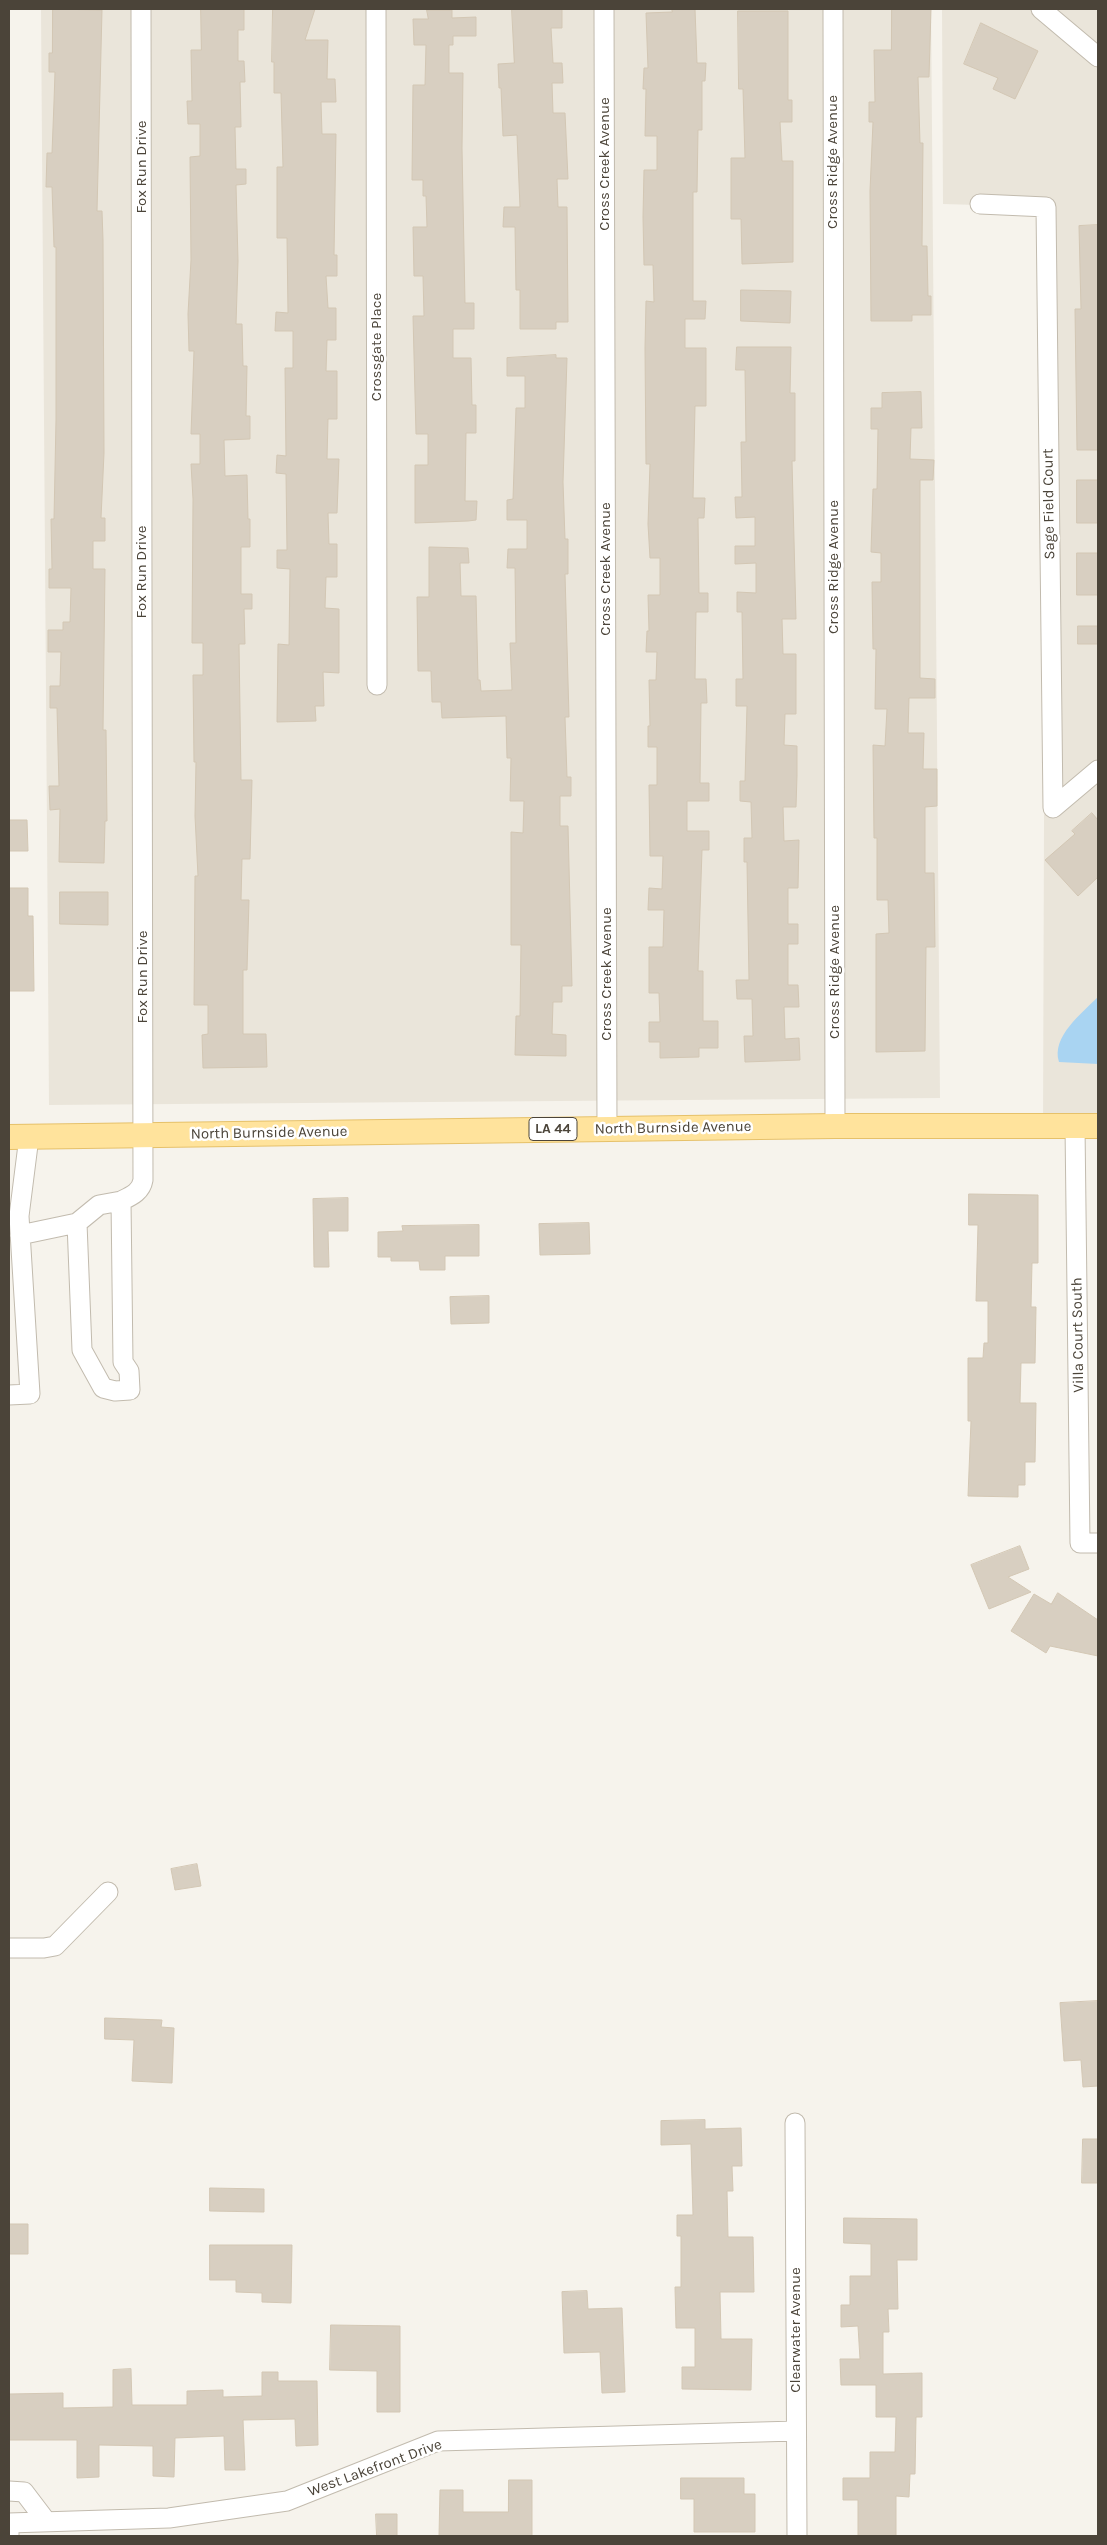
<!DOCTYPE html>
<html>
<head>
<meta charset="utf-8">
<style>
  body { margin:0 }
  #map { position:relative; width:1107px; height:2545px; overflow:hidden; background:#f6f3ec; font-family:Karla,sans-serif }
  canvas { display:block }
  .frame { position:absolute; inset:0; border:10px solid #4b4439; pointer-events:none }
</style>
</head>
<body>
<div id="map">
<canvas width="1107" height="2545"></canvas>
<div class="frame"></div>
</div>
<script>
const g = document.querySelector('canvas').getContext('2d');
g.lineJoin = 'round';
function fillPath(path, color) { g.fillStyle = color; g.fill(path, 'evenodd'); }
function strokePath(path, color, width, dash) { g.strokeStyle = color; g.lineWidth = width; g.lineCap = dash ? 'butt' : 'round'; g.setLineDash(dash || []); g.stroke(path); }
function label(font, color, halo, rows, align = 'center') {
  g.font = font + ' Karla,sans-serif'; g.lineWidth = 5; g.setLineDash([]); g.textBaseline = 'middle'; g.strokeStyle = halo; g.fillStyle = color; for (const [text, x, y, turn = 0] of rows) {
    g.save(); g.translate(x, y); g.rotate((+turn || 0) * Math.PI / 180); g.textAlign = isNaN(turn) ? turn : align; if (halo) g.strokeText(text, 0, 0); g.fillText(text, 0, 0); g.restore();
  }
}
const residential = new Path2D(`
  M 41,9 L 931,9 L 940,1098 L 49,1105 Z
  M 942,9 L 1098,9 L 1098,1126 L 1043,1126 L 1046,207 L 943,204 Z`);
const water = new Path2D(`
  M 1098,997 L 1098,1064 L 1059,1062 C 1051,1037 1082,1013 1098,997 Z`);
const building = new Path2D(`
  M 53,9 L 102,10 L 97,211 L 102,211 L 103,240 L 104,453 L 101,518 L 105,518 L 105,541 L 93,541 L 93,569 L 105,569 L 103,730 L 106,730 L 107,821 L 105,821 L 104,863 L 59,862 L 60,809 L 50,810 L 49,786 L 59,786 L 57,708 L 50,708 L 50,686 L 60,686 L 61,652 L 48,652 L 48,630 L 63,630 L 63,622 L 70,622 L 71,588 L 49,588 L 49,569 L 52,569 L 51,519 L 54,519 L 56,420 L 56,247 L 54,247 L 52,187 L 46,187 L 47,153 L 52,153 L 54,102 L 55,72 L 49,72 L 49,53 L 52,53 Z
  M 201,9 L 244,9 L 244,30 L 238,30 L 238,61 L 244,61 L 245,82 L 240,82 L 241,127 L 235,127 L 236,169 L 246,169 L 246,184 L 236,185 L 238,261 L 236,324 L 242,324 L 243,366 L 247,366 L 246,416 L 250,416 L 250,439 L 224,440 L 225,476 L 247,475 L 248,519 L 250,519 L 250,547 L 241,547 L 241,594 L 252,594 L 252,609 L 244,609 L 245,644 L 239,644 L 241,780 L 252,780 L 250,859 L 242,859 L 241,900 L 249,900 L 247,970 L 243,970 L 243,1034 L 266,1034 L 267,1067 L 203,1068 L 202,1035 L 208,1034 L 208,1005 L 194,1005 L 195,876 L 198,876 L 195,816 L 196,762 L 194,762 L 193,675 L 203,675 L 203,643 L 192,643 L 193,499 L 191,464 L 200,464 L 200,434 L 191,434 L 194,351 L 189,351 L 188,314 L 191,260 L 190,157 L 200,156 L 200,124 L 188,124 L 187,101 L 192,101 L 191,50 L 201,50 Z
  M 273,9 L 315,9 L 305,40 L 328,40 L 327,79 L 335,79 L 336,102 L 321,102 L 322,134 L 336,134 L 334,255 L 337,255 L 337,276 L 326,276 L 328,308 L 336,308 L 336,340 L 327,340 L 326,371 L 337,371 L 337,419 L 328,419 L 327,459 L 339,459 L 337,513 L 328,513 L 329,544 L 337,544 L 337,577 L 326,577 L 325,608 L 339,609 L 339,673 L 323,672 L 324,706 L 315,706 L 316,721 L 277,722 L 278,644 L 289,645 L 290,569 L 277,568 L 277,550 L 287,550 L 286,474 L 276,473 L 277,455 L 286,456 L 285,368 L 293,368 L 293,331 L 275,331 L 276,312 L 288,313 L 287,238 L 277,238 L 277,167 L 283,167 L 281,93 L 274,93 L 274,62 L 272,62 Z
  M 512,9 L 562,9 L 562,28 L 551,28 L 553,63 L 562,63 L 563,83 L 552,83 L 553,113 L 565,113 L 568,179 L 557,179 L 558,207 L 567,207 L 568,322 L 556,322 L 556,329 L 520,329 L 520,290 L 516,290 L 515,227 L 503,227 L 504,207 L 520,207 L 517,135 L 503,136 L 501,88 L 499,88 L 498,64 L 514,63 Z
  M 672,9 L 695,9 L 697,63 L 706,63 L 705,81 L 702,81 L 702,130 L 698,130 L 697,192 L 693,192 L 693,301 L 706,301 L 705,319 L 685,319 L 685,348 L 706,348 L 706,406 L 695,406 L 693,498 L 705,498 L 704,518 L 698,518 L 699,593 L 708,593 L 708,612 L 696,612 L 695,679 L 706,679 L 707,703 L 701,703 L 700,783 L 709,783 L 709,801 L 687,801 L 687,831 L 709,831 L 709,850 L 702,850 L 698,971 L 703,971 L 703,1021 L 718,1021 L 718,1048 L 699,1048 L 699,1057 L 660,1058 L 660,1042 L 649,1042 L 649,1022 L 660,1022 L 659,993 L 649,993 L 649,947 L 663,947 L 664,910 L 648,910 L 649,888 L 662,889 L 663,856 L 650,856 L 649,785 L 657,785 L 657,747 L 648,747 L 648,726 L 650,726 L 649,680 L 656,680 L 657,652 L 646,652 L 647,631 L 649,631 L 648,595 L 660,595 L 660,558 L 650,558 L 648,524 L 650,464 L 646,464 L 645,348 L 646,301 L 654,302 L 653,265 L 644,265 L 643,217 L 644,170 L 657,170 L 657,136 L 645,136 L 646,89 L 643,89 L 644,68 L 648,68 L 646,13 L 672,12 Z
  M 892,9 L 931,9 L 929,77 L 918,77 L 920,143 L 923,143 L 922,246 L 927,246 L 928,296 L 931,296 L 931,315 L 912,315 L 912,321 L 871,321 L 870,191 L 873,122 L 869,122 L 869,102 L 875,102 L 874,50 L 891,50 Z
  M 427,10 L 452,10 L 452,18 L 476,17 L 476,36 L 453,36 L 453,45 L 449,45 L 449,73 L 463,73 L 462,148 L 465,303 L 474,303 L 474,329 L 453,329 L 453,358 L 471,358 L 472,405 L 476,405 L 476,433 L 466,433 L 465,501 L 477,501 L 476,520 L 468,521 L 415,523 L 415,465 L 428,465 L 428,434 L 416,434 L 413,316 L 424,316 L 423,276 L 414,276 L 413,227 L 427,227 L 426,196 L 423,196 L 423,180 L 412,180 L 413,85 L 425,85 L 426,45 L 414,45 L 413,19 L 428,19 Z
  M 738,11 L 788,11 L 788,100 L 792,100 L 792,122 L 780,122 L 782,161 L 793,161 L 793,262 L 742,264 L 741,219 L 731,219 L 731,158 L 745,158 L 743,89 L 739,89 Z
  M 981,23 L 1038,51 L 1015,99 L 993,89 L 998,78 L 964,64 Z
  M 1098,225 L 1098,450 L 1077,450 L 1075,309 L 1081,309 L 1079,226 Z
  M 741,290 L 791,291 L 790,323 L 741,321 Z
  M 737,347 L 791,347 L 790,393 L 795,393 L 795,461 L 792,461 L 796,619 L 782,619 L 783,654 L 796,654 L 796,714 L 785,714 L 784,745 L 797,746 L 797,775 L 796,807 L 783,807 L 784,841 L 799,840 L 798,888 L 788,888 L 788,924 L 798,924 L 798,944 L 788,944 L 788,985 L 798,985 L 799,1007 L 784,1007 L 785,1039 L 799,1038 L 800,1060 L 745,1062 L 744,1036 L 753,1036 L 752,999 L 737,999 L 736,980 L 749,980 L 747,862 L 744,862 L 744,838 L 752,838 L 751,802 L 740,801 L 740,781 L 745,781 L 747,706 L 736,706 L 736,679 L 743,679 L 742,612 L 737,612 L 737,592 L 756,593 L 756,563 L 735,564 L 735,546 L 755,546 L 755,517 L 736,518 L 735,497 L 742,497 L 741,442 L 746,442 L 745,370 L 736,370 Z
  M 556,355 L 556,358 L 567,358 L 563,482 L 565,539 L 568,539 L 568,574 L 565,574 L 569,717 L 565,717 L 567,777 L 571,777 L 571,796 L 560,796 L 560,826 L 568,826 L 572,986 L 562,986 L 562,1002 L 553,1002 L 552,1034 L 566,1035 L 566,1056 L 515,1055 L 516,1016 L 520,1016 L 521,945 L 511,945 L 511,832 L 523,833 L 524,801 L 510,801 L 511,758 L 507,758 L 506,716 L 442,718 L 441,702 L 432,702 L 431,671 L 418,671 L 417,597 L 429,597 L 429,547 L 468,548 L 469,563 L 460,563 L 461,596 L 476,596 L 478,680 L 480,680 L 481,691 L 512,690 L 510,643 L 516,643 L 515,568 L 507,568 L 508,549 L 527,549 L 527,520 L 507,520 L 507,500 L 513,499 L 516,408 L 525,408 L 525,376 L 507,376 L 507,358 Z
  M 921,392 L 922,428 L 911,428 L 910,459 L 934,460 L 933,480 L 920,480 L 920,678 L 935,679 L 935,698 L 909,698 L 908,733 L 924,733 L 923,769 L 937,769 L 937,806 L 925,807 L 925,873 L 934,873 L 935,947 L 926,947 L 925,1051 L 876,1052 L 876,934 L 889,933 L 888,900 L 877,900 L 877,838 L 874,838 L 873,745 L 885,746 L 887,709 L 875,709 L 876,649 L 873,649 L 872,582 L 881,582 L 881,553 L 871,552 L 873,489 L 877,489 L 878,429 L 871,429 L 871,408 L 882,408 L 882,393 Z
  M 1077,480 L 1098,480 L 1098,523 L 1077,523 Z
  M 1077,553 L 1098,553 L 1098,595 L 1077,595 Z
  M 1078,626 L 1098,626 L 1098,644 L 1078,644 Z
  M 1092,813 L 1098,820 L 1098,877 L 1078,896 L 1045,860 L 1075,834 L 1072,831 Z
  M 9,820 L 27,820 L 28,851 L 9,851 Z
  M 9,888 L 28,888 L 28,916 L 33,916 L 34,991 L 9,991 Z
  M 60,892 L 108,892 L 108,925 L 60,924 Z
  M 969,1194 L 1038,1195 L 1038,1263 L 1032,1263 L 1031,1307 L 1036,1307 L 1035,1363 L 1021,1363 L 1020,1403 L 1036,1403 L 1035,1462 L 1025,1462 L 1025,1485 L 1018,1485 L 1018,1497 L 968,1496 L 971,1421 L 968,1421 L 968,1358 L 983,1358 L 984,1343 L 988,1343 L 988,1301 L 976,1301 L 978,1225 L 969,1225 Z
  M 348,1198 L 348,1231 L 328,1231 L 329,1267 L 314,1267 L 313,1199 Z
  M 589,1223 L 590,1254 L 540,1255 L 539,1224 Z
  M 479,1225 L 479,1256 L 445,1256 L 445,1270 L 420,1270 L 419,1261 L 391,1261 L 391,1257 L 378,1257 L 378,1232 L 403,1231 L 402,1226 Z
  M 489,1296 L 489,1323 L 451,1324 L 450,1297 Z
  M 1020,1546 L 1029,1569 L 1008,1577 L 1031,1592 L 989,1609 L 971,1565 Z
  M 1058,1593 L 1098,1620 L 1098,1656 L 1050,1646 L 1046,1653 L 1011,1631 L 1034,1594 L 1051,1604 Z
  M 197,1864 L 201,1886 L 175,1890 L 171,1869 Z
  M 1098,2001 L 1098,2086 L 1083,2087 L 1081,2060 L 1064,2061 L 1060,2003 Z
  M 105,2018 L 162,2020 L 161,2027 L 174,2028 L 172,2083 L 132,2081 L 134,2040 L 105,2039 Z
  M 705,2120 L 705,2129 L 741,2128 L 742,2166 L 732,2166 L 733,2191 L 727,2191 L 728,2237 L 753,2237 L 754,2292 L 720,2292 L 721,2339 L 752,2339 L 751,2390 L 682,2389 L 682,2367 L 695,2367 L 695,2328 L 676,2328 L 675,2287 L 681,2287 L 681,2236 L 677,2236 L 677,2215 L 693,2215 L 691,2144 L 661,2145 L 661,2121 Z
  M 1083,2139 L 1098,2139 L 1098,2183 L 1082,2183 Z
  M 210,2188 L 264,2189 L 264,2212 L 210,2211 Z
  M 844,2218 L 917,2219 L 917,2260 L 897,2260 L 898,2309 L 888,2309 L 889,2332 L 883,2332 L 883,2374 L 922,2373 L 922,2417 L 916,2417 L 915,2474 L 910,2474 L 909,2497 L 896,2496 L 896,2536 L 858,2536 L 858,2500 L 843,2500 L 843,2478 L 870,2478 L 870,2452 L 895,2452 L 896,2417 L 876,2417 L 876,2385 L 841,2385 L 840,2359 L 860,2359 L 858,2326 L 841,2327 L 841,2305 L 850,2305 L 850,2276 L 871,2276 L 871,2244 L 844,2243 Z
  M 9,2224 L 28,2224 L 28,2254 L 9,2254 Z
  M 210,2245 L 292,2245 L 291,2303 L 262,2302 L 262,2293 L 236,2292 L 236,2280 L 210,2280 Z
  M 587,2291 L 588,2309 L 622,2308 L 625,2392 L 602,2393 L 600,2352 L 564,2353 L 562,2292 Z
  M 331,2325 L 400,2326 L 400,2412 L 377,2412 L 377,2371 L 330,2370 Z
  M 131,2369 L 132,2405 L 187,2405 L 187,2391 L 223,2390 L 223,2397 L 262,2396 L 262,2372 L 278,2372 L 278,2381 L 317,2381 L 318,2445 L 296,2446 L 295,2419 L 243,2420 L 245,2470 L 225,2470 L 224,2436 L 175,2438 L 174,2477 L 153,2476 L 153,2446 L 99,2445 L 99,2477 L 77,2478 L 77,2440 L 9,2440 L 9,2394 L 63,2393 L 63,2408 L 113,2407 L 113,2370 Z
  M 681,2478 L 744,2478 L 744,2494 L 755,2494 L 755,2532 L 694,2532 L 694,2499 L 681,2499 Z
  M 509,2480 L 532,2480 L 532,2536 L 439,2536 L 440,2490 L 463,2490 L 463,2512 L 508,2512 Z
  M 376,2514 L 397,2514 L 397,2536 L 377,2536 Z`);
const minor = new Path2D(`
  M 376,9 L 377,685
  M 604,9 L 607,1129
  M 833,9 L 835,1126
  M 1041,9 L 1098,57
  M 980,204 L 1046,207 L 1053,808 L 1098,770
  M 1075,1126 L 1080,1543 L 1098,1543
  M 77,1223 L 99,1205 L 121,1201
  M 20,1235 L 77,1223 L 82,1350 L 103,1388 L 115,1391 L 130,1390 L 129,1371 L 123,1362 L 121,1201 C 131,1196 141,1192 143,1180 L 141,9
  M 9,1395 L 30,1394 L 19,1216 L 29,1137
  M 9,1948 L 44,1948 L 55,1946 L 108,1892
  M 795,2123 L 797,2536
  M 9,2491 L 24,2492 L 46,2521
  M 9,2536 L 9,2523 L 169,2518 L 287,2501 L 438,2441 L 796,2431`);
const major = new Path2D(`
  M 9,1137 L 835,1126 L 1098,1126`);
const shields = [
  [553,1129,48]
];
const shieldNames = [
  ["LA 44",553,1129]
];
const streetNames = [
  ["Cross Ridge Avenue",833,162,-90],
  ["Cross Creek Avenue",605,164,-90],
  ["Fox Run Drive",142,167,-90],
  ["Crossgate Place",377,347,-90],
  ["Sage Field Court",1049,504,-91],
  ["Cross Ridge Avenue",834,567,-90],
  ["Cross Creek Avenue",606,569,-90],
  ["Fox Run Drive",142,572,-90],
  ["Cross Ridge Avenue",835,972,-90],
  ["Cross Creek Avenue",607,974,-90],
  ["Fox Run Drive",143,977,-90],
  ["North Burnside Avenue",673,1128,-1],
  ["North Burnside Avenue",269,1133,-1],
  ["Villa Court South",1078,1335,-91],
  ["Clearwater Avenue",796,2330,-90],
  ["West Lakefront Drive",375,2468,-20]
];
fillPath(residential, '#eae5da');
fillPath(water, '#a9d4f2');
fillPath(building, '#d8cfc1');
strokePath(building, '#d3c7b4', 1);
strokePath(minor, '#c2bbae', 21);
strokePath(major, '#e6c16a', 26);
strokePath(minor, '#fff', 19);
strokePath(major, '#ffe39c', 24);
for (const [x, y, w] of shields) { const box = new Path2D(); box.roundRect(x - w / 2, y - 11.5, w, 23, 4); g.fillStyle = '#fff'; g.fill(box); strokePath(box, '#4b4439', 1); }
label('bold 14px', '#4b4439', null, shieldNames);
label('15px', '#4b4439', '#fff', streetNames);
</script>
</body>
</html>
